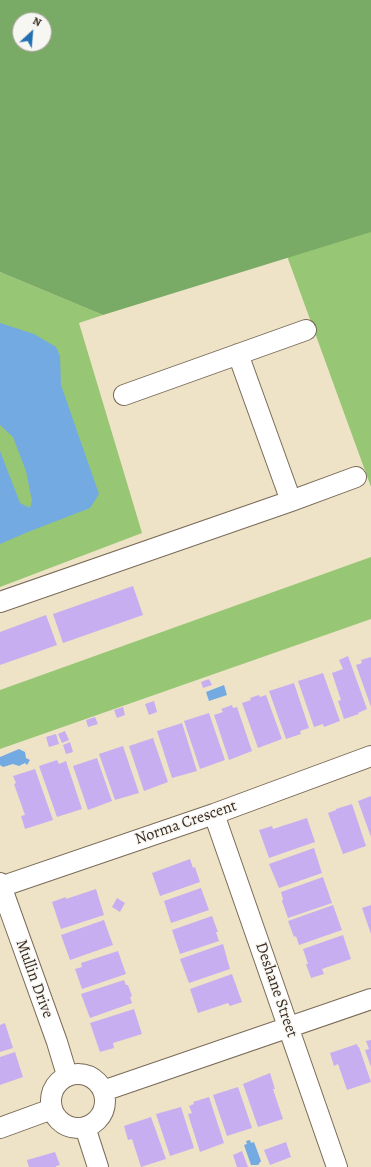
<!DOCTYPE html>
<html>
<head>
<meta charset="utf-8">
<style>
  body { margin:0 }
  #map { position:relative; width:371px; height:1167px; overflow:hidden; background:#eee3c7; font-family:Alegreya,serif }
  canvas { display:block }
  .north { position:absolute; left:12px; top:12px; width:40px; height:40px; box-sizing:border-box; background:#f6f6f2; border:1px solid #aba49d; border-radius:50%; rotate:26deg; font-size:11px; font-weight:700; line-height:16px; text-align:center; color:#3b2a1e }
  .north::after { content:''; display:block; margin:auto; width:14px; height:18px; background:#1f6fb2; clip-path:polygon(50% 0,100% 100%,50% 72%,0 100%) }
</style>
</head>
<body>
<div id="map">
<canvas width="371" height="1167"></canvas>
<div class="north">N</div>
</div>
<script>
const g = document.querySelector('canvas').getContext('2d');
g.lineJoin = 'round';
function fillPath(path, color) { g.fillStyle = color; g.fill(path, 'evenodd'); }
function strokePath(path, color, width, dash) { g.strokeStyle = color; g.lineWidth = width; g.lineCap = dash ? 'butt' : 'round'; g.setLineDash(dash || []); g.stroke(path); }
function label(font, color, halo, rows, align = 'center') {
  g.font = font + ' Alegreya,serif'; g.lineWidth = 3; g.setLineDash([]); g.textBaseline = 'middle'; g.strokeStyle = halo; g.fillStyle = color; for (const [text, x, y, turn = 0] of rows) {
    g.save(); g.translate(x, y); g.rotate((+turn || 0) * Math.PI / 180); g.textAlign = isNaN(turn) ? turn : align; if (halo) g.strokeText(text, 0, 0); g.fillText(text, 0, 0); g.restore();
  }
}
const green = new Path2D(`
  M 371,231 L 371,487 L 287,256 Z
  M 0,272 L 103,315 L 79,323 L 142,533 L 0,587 Z
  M 371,557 L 371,619 L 0,749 L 0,690 Z`);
const forest = new Path2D(`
  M 0,0 L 371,0 L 371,232 L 103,315 L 0,272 ZM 20,20 L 44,20 L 44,44 L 20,44 Z`);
const water = new Path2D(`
  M 0,323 L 34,334 L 56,347 L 60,356 L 61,385 L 99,494 L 90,508 L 28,532 L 0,544 L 0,451 L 20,503 L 30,508 L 32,501 L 26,471 L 13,437 L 0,425 Z
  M 224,685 L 227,695 L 209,701 L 206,692 Z
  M 19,749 L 25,752 L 26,758 L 30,760 L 27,765 L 25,763 L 19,766 L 13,764 L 3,767 L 0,765 L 0,757 Z
  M 250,1140 L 251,1143 L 254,1142 L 261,1161 L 258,1165 L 251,1165 L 244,1145 L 247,1144 L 246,1141 Z`);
const building = new Path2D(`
  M 133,586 L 143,615 L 63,643 L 53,614 Z
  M 46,615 L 57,645 L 0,665 L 0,632 Z
  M 348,656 L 367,709 L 358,713 L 359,714 L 344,719 L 338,701 L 341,700 L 332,673 L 343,669 L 339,660 Z
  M 371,657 L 371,707 L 356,665 L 362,663 L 361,660 Z
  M 323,673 L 340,721 L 324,727 L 323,724 L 314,727 L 298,681 Z
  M 209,679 L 212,685 L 203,688 L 201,682 Z
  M 294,683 L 309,728 L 300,731 L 301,734 L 286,739 L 269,691 Z
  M 259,695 L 260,697 L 266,695 L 282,739 L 258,748 L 242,703 L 251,700 L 250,698 Z
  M 154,701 L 157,712 L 149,715 L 145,704 Z
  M 232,705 L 233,708 L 237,707 L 252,751 L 229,760 L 214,715 L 223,712 L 221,709 Z
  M 123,707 L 125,715 L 117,718 L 114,710 Z
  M 209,713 L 225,760 L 200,769 L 184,721 Z
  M 95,717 L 98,724 L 88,727 L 86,720 Z
  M 182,723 L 197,771 L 172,778 L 157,731 Z
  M 65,731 L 69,740 L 62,743 L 58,734 Z
  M 56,734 L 59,744 L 49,747 L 46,737 Z
  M 153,738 L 168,782 L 144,791 L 129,746 Z
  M 70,742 L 73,752 L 66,754 L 63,745 Z
  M 123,746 L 139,793 L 115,800 L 99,754 Z
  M 97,758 L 112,801 L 88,810 L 73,766 Z
  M 57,760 L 59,764 L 66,761 L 82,809 L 57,817 L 39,766 Z
  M 35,769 L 53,820 L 25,829 L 21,816 L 25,815 L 14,784 L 16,783 L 13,776 Z
  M 371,796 L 371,837 L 358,801 Z
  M 352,804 L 366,846 L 343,854 L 328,813 L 336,810 L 336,809 Z
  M 307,818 L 315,842 L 269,858 L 259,830 L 272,826 L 273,829 Z
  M 314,848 L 322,873 L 279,888 L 269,864 Z
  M 190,859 L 193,868 L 195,867 L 200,882 L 160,896 L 152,873 Z
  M 323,877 L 332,903 L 288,918 L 282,901 L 283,899 L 281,892 Z
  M 201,888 L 209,910 L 171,923 L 164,901 Z
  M 96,889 L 104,915 L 61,929 L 52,902 L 66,897 L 66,899 Z
  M 117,898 L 125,903 L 120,912 L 112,907 Z
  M 333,905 L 342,930 L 299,945 L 296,936 L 294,937 L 288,921 Z
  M 371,905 L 371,934 L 362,908 Z
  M 212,916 L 218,932 L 216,932 L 219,941 L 180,954 L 172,930 Z
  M 104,920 L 113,945 L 70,960 L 61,935 Z
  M 343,935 L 351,959 L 322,969 L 324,974 L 311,978 L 306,964 L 308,964 L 303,949 Z
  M 223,944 L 230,969 L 189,983 L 180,959 Z
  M 118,951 L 126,974 L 82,989 L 75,969 L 82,967 L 81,963 Z
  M 232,974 L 242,1002 L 230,1006 L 228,1003 L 198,1013 L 190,989 Z
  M 124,980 L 126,985 L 128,985 L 132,996 L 130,997 L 132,1003 L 90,1018 L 81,994 Z
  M 134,1009 L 142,1034 L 113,1043 L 114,1048 L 100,1052 L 90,1023 Z
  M 5,1023 L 13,1048 L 0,1052 L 0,1025 Z
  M 371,1040 L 371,1067 L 365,1050 L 369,1049 L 366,1041 Z
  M 357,1044 L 358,1047 L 359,1047 L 371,1082 L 347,1090 L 338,1064 L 334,1066 L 330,1053 Z
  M 15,1052 L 23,1077 L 0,1085 L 0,1057 Z
  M 270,1073 L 275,1089 L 273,1089 L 283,1119 L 258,1127 L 243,1084 Z
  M 238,1087 L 252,1128 L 227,1136 L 213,1095 Z
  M 209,1097 L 224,1143 L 200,1152 L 188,1114 L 192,1113 L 189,1106 L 194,1104 L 193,1102 Z
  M 181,1107 L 194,1148 L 170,1156 L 156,1114 Z
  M 151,1117 L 166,1159 L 141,1167 L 132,1139 L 128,1140 L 124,1126 Z
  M 286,1142 L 291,1157 L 270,1165 L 264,1150 Z
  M 242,1151 L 248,1167 L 237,1167 L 233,1155 Z
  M 55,1152 L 60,1165 L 56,1166 L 56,1167 L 29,1167 L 27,1160 Z`);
const minor = new Path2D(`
  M 238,354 L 291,501
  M 124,395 L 306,330
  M 0,602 L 291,501 L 356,477
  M 214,814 L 337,1167
  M 0,883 L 57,1042 L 67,1075
  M 0,887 L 214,814 L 371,756
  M51 1101a27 27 0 1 1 54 0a27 27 0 1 1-54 0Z
  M 103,1091 L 371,999
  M 85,1127 L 98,1167
  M 0,1128 L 52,1109`);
const streetNames = [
  ["Norma Crescent",186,823,-19],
  ["Mullin Drive",34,979,70],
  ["Deshane Street",276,990,71]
];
fillPath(green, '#97c675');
fillPath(forest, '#79ab66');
fillPath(water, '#74aae2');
fillPath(building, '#c7aef0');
strokePath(minor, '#7a6b59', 22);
strokePath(minor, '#fff', 20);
label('16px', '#3b2a1e', '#f6f6f2', streetNames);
</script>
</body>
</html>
